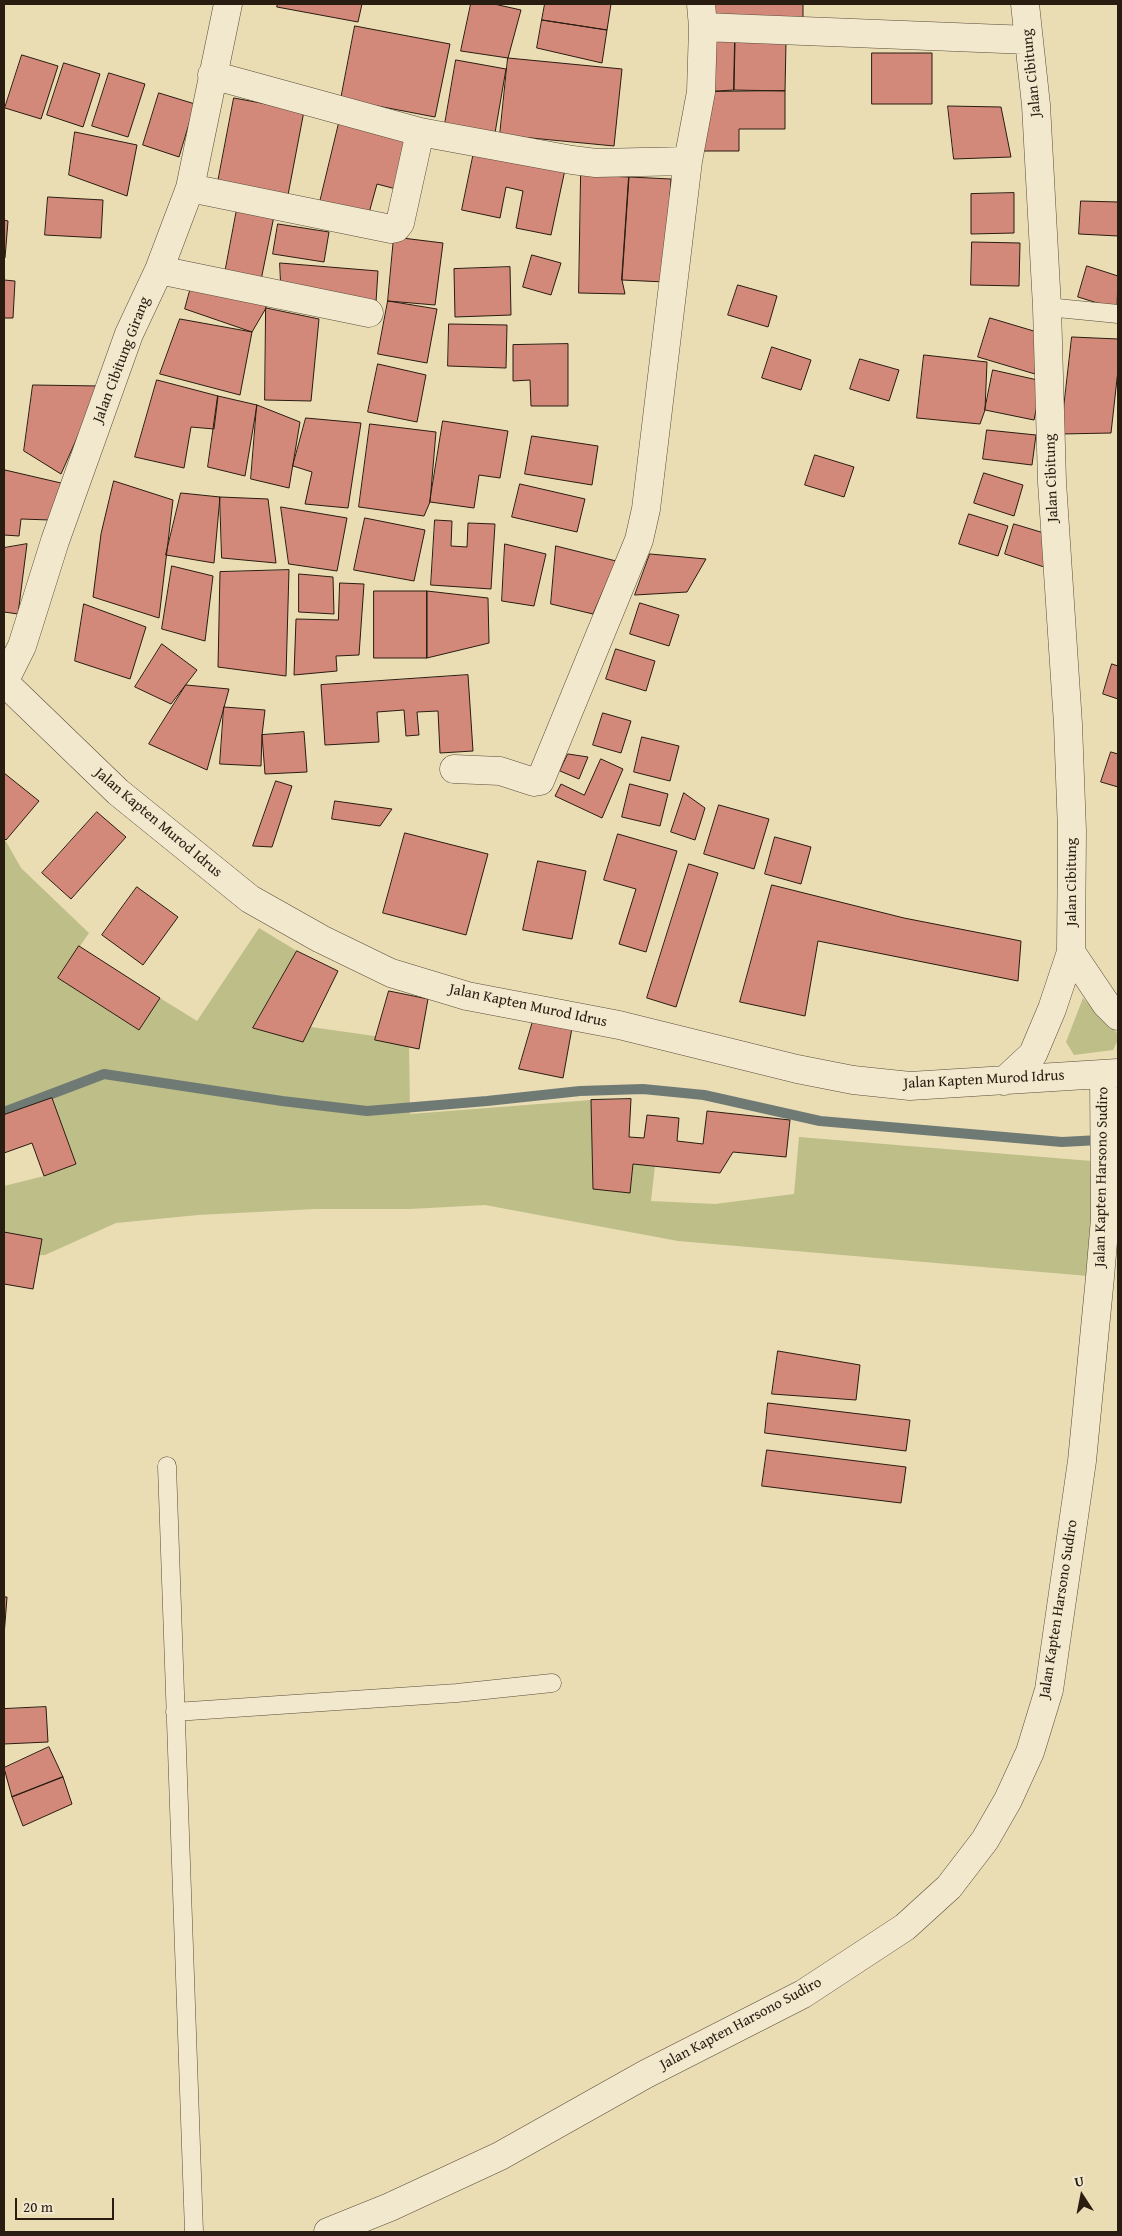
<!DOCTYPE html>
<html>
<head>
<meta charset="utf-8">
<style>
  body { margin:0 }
  #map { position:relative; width:1122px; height:2236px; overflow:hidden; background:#eadcb3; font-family:"Gentium Book Plus",serif }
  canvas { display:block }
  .frame { position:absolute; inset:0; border:5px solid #291c10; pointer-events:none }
  .north { position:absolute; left:1057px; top:2171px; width:50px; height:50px; -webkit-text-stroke:4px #f1e8ce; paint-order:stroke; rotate:349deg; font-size:14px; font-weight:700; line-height:20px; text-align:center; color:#291c10 }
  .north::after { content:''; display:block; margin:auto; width:18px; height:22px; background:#291c10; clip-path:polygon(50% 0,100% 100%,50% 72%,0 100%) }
  .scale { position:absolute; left:15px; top:2198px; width:99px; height:22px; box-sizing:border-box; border:2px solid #291c10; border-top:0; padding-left:6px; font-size:15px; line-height:18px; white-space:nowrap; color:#291c10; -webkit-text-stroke:4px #f1e8ce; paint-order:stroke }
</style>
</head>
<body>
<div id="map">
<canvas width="1122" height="2236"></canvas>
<div class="frame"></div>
<div class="north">U</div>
<div class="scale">20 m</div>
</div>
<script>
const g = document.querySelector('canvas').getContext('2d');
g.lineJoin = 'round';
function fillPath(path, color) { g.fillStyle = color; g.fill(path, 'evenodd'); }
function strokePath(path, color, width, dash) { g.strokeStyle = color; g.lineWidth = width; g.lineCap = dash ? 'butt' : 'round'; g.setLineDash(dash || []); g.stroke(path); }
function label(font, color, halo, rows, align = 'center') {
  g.font = font + ' "Gentium Book Plus",serif'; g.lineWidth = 5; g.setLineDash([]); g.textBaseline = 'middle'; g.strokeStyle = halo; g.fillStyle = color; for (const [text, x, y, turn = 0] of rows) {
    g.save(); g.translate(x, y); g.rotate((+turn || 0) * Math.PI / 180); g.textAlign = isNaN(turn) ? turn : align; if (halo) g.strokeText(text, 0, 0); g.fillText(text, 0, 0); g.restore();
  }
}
const green = new Path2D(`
  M 4,838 L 21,868 L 89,933 L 58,978 L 139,1030 L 160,998 L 197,1021 L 259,928 L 297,951 L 253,1028 L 302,1042 L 311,1027 L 409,1041 L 410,1114 L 591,1100 L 593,1189 L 630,1193 L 633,1164 L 655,1166 L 651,1201 L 715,1204 L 794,1194 L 799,1137 L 1104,1162 L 1100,1277 L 678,1241 L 485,1205 L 410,1209 L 315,1209 L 198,1215 L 116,1223 L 45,1255 L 4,1256 L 4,1186 L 44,1176 L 76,1164 L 52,1098 L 4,1115 Z
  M 1083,998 L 1117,1033 L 1118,1040 L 1113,1050 L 1074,1055 L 1066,1042 Z`);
const stream = new Path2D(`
  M 4,1112 L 104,1074 L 282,1101 L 367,1111 L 487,1101 L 580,1091 L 643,1089 L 704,1095 L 820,1121 L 1062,1142 L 1118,1139`);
const building = new Path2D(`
  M 278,4 L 362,4 L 358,22 L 277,7 Z
  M 471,4 L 494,4 L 521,10 L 508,58 L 461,51 Z
  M 545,4 L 611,4 L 607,30 L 542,20 Z
  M 713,4 L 803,4 L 803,21 L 713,14 Z
  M 542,20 L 607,30 L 602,63 L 537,48 Z
  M 355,26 L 450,44 L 435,117 L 341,99 Z
  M 702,37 L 735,41 L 734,90 L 701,92 Z
  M 735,41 L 786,41 L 785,91 L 734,90 Z
  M 872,53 L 932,53 L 932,104 L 872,104 Z
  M 22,55 L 58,66 L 41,119 L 5,108 Z
  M 508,58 L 622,69 L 614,146 L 500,135 Z
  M 456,60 L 506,69 L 495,133 L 445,124 Z
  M 64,63 L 100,74 L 83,127 L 47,115 Z
  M 109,73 L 145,84 L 128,137 L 92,126 Z
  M 785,91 L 785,129 L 739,129 L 739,151 L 702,151 L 701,92 Z
  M 159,93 L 195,104 L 179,157 L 143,145 Z
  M 234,98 L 304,111 L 288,195 L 218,182 Z
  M 948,106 L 1001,107 L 1011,157 L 954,159 Z
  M 339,123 L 408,138 L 396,189 L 377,184 L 369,213 L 320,202 Z
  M 75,132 L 137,145 L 127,196 L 69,175 Z
  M 475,147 L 566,165 L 551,235 L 516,228 L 523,191 L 506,187 L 500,218 L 462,210 Z
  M 581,175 L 629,177 L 622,280 L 625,294 L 579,293 Z
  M 629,177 L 671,179 L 665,282 L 622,280 Z
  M 1014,193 L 1014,233 L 971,234 L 971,194 Z
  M 48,197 L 103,200 L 101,238 L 45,235 Z
  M 1081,201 L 1118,202 L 1118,236 L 1079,234 Z
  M 237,209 L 274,216 L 261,280 L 225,273 Z
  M 4,220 L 8,221 L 5,258 L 4,258 Z
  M 278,224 L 329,232 L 324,262 L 273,254 Z
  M 394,237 L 443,243 L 435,305 L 388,301 Z
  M 972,242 L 1020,243 L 1019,286 L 971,285 Z
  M 532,255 L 561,263 L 551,295 L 523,287 Z
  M 280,263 L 378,271 L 376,302 L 281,284 Z
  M 1087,266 L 1118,276 L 1117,309 L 1078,297 Z
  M 510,267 L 511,315 L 455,317 L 454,269 Z
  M 4,280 L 15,281 L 13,318 L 4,318 Z
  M 738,285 L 777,296 L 768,327 L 728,315 Z
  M 191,287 L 267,300 L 266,308 L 252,332 L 185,309 Z
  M 388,301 L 437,309 L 427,363 L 378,354 Z
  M 266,308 L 319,319 L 311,401 L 265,400 Z
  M 990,318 L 1037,332 L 1035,374 L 978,357 Z
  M 180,319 L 252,332 L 240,395 L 160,374 Z
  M 449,324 L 507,325 L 506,368 L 448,366 Z
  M 1072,337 L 1118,339 L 1118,370 L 1111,433 L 1061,434 Z
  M 568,344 L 568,406 L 531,406 L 530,380 L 513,381 L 513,345 Z
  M 772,347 L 811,360 L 801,390 L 762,378 Z
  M 924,355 L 987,362 L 985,410 L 980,424 L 917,418 Z
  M 860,359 L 899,370 L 889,401 L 850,389 Z
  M 378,364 L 426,375 L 417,422 L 368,412 Z
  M 993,370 L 1042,381 L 1034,420 L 985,410 Z
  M 157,380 L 218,396 L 214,429 L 191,427 L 184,468 L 135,457 Z
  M 33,385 L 100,386 L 61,474 L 24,451 Z
  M 218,396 L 257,405 L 245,476 L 208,467 Z
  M 257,405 L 300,422 L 289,488 L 251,479 Z
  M 306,418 L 361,423 L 348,508 L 305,504 L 312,472 L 293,466 Z
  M 443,421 L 508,431 L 500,478 L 479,475 L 474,508 L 430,502 Z
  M 370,424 L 436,432 L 430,502 L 424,516 L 359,507 Z
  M 987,430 L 1036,435 L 1032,465 L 983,459 Z
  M 532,436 L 598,446 L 592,485 L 525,474 Z
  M 815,455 L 854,467 L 844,497 L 805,485 Z
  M 5,470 L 61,483 L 50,520 L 21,519 L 19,536 L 4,535 Z
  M 984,473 L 1023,485 L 1014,516 L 974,503 Z
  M 114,481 L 173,500 L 159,618 L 93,597 L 101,534 Z
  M 520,484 L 585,499 L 577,532 L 512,517 Z
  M 181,493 L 220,497 L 214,563 L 166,555 Z
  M 220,497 L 268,499 L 276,563 L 222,558 Z
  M 281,507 L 347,518 L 337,571 L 289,564 Z
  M 969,514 L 1008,526 L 998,556 L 959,544 Z
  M 365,518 L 425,530 L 414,581 L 354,570 Z
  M 435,520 L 452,521 L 451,546 L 467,547 L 468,523 L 495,524 L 491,589 L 431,585 Z
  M 1014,524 L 1054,536 L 1044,567 L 1005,554 Z
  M 27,544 L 18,614 L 4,612 L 4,548 Z
  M 505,544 L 546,554 L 534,606 L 502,601 Z
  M 556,546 L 616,561 L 593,614 L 551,604 Z
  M 650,554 L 706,559 L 687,592 L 635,595 Z
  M 172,566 L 213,576 L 205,641 L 162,629 Z
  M 289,570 L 286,676 L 218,667 L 220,572 Z
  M 299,574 L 333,577 L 334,614 L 299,612 Z
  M 340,583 L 364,584 L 359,655 L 336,656 L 337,671 L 294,675 L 296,619 L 338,620 Z
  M 374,591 L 427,591 L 427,658 L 374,658 Z
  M 427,591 L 488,598 L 489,643 L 427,658 Z
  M 640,603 L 679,615 L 669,646 L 630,634 Z
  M 84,604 L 146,627 L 130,679 L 75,661 Z
  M 162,644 L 197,670 L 171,704 L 135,687 Z
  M 616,649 L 655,661 L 646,691 L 606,679 Z
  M 1112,664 L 1118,666 L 1118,699 L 1103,694 Z
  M 468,675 L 473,751 L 440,753 L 438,711 L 417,712 L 419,735 L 406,736 L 404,710 L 377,712 L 379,742 L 325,745 L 321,685 Z
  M 186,685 L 229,689 L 207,770 L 149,744 Z
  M 224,707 L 265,710 L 262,735 L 261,766 L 220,764 Z
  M 603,713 L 631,721 L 621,753 L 593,745 Z
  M 304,732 L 307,772 L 265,774 L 262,735 Z
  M 642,737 L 679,746 L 670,781 L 634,772 Z
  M 1111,752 L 1118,754 L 1118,787 L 1101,782 Z
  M 568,754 L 588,757 L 579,779 L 560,771 Z
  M 601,759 L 623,769 L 602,818 L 555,796 L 561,784 L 584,795 Z
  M 4,773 L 39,801 L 6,840 L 4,838 Z
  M 276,781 L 292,786 L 272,847 L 253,846 Z
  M 630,784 L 668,794 L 660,826 L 622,817 Z
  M 684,793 L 705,808 L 695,840 L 671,832 Z
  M 335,801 L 392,809 L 380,826 L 332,819 Z
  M 719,805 L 769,819 L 754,869 L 704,854 Z
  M 97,812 L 126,837 L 71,899 L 42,873 Z
  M 405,833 L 488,854 L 466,935 L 383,913 Z
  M 618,834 L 677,851 L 646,952 L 619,944 L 636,889 L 604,880 Z
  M 775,837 L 811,847 L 801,884 L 765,874 Z
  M 538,861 L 586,871 L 572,939 L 523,930 Z
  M 689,864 L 718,873 L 676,1007 L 647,998 Z
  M 772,885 L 904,918 L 1021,941 L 1018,981 L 818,941 L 805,1016 L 740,1002 Z
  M 137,887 L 178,917 L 143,965 L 102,935 Z
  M 79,946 L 160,998 L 139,1030 L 58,978 Z
  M 297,951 L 338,971 L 303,1042 L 253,1028 Z
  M 389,991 L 428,999 L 419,1049 L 375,1040 Z
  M 533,1021 L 572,1028 L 563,1078 L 519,1069 Z
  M 52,1098 L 76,1164 L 44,1176 L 32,1143 L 4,1153 L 4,1115 Z
  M 631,1099 L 629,1137 L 644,1138 L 647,1115 L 679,1118 L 677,1141 L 703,1144 L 707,1111 L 790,1120 L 786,1157 L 733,1152 L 720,1173 L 633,1164 L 630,1193 L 593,1189 L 591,1100 Z
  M 4,1232 L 42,1239 L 33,1289 L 4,1284 Z
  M 778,1351 L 860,1365 L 856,1400 L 772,1394 Z
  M 768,1403 L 910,1420 L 906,1451 L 765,1433 Z
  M 767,1450 L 906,1467 L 901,1503 L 762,1486 Z
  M 4,1597 L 7,1597 L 4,1636 Z
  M 46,1707 L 48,1742 L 4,1744 L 4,1709 Z
  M 49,1747 L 63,1777 L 12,1797 L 4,1768 Z
  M 63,1777 L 72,1804 L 23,1826 L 12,1797 Z`);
const service = new Path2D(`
  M 1047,307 L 1118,314
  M 167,1466 L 194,2232
  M 175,1712 L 457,1693 L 552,1683`);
const minor = new Path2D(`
  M 703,27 L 1029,40
  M 212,75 L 420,132 L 572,160 L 596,163 L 688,161
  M 190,188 L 391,229 L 396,228 L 400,223 L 420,132
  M 159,270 L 369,313
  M 4,682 L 118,792 L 250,899 L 321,939 L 391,973 L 467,996 L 619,1025 L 797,1069 L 853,1080 L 910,1086 L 1118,1073
  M 4,682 L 22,646 L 55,541 L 129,334 L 159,270 L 190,188 L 228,4
  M 454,769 L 500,771 L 534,782 L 540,781 L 639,540 L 646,509 L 688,161 L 701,92 L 703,27 L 701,4
  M 1071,952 L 1106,1004 L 1118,1016
  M 1004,1081 L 1033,1054 L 1052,1009 L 1071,952 L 1072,831 L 1068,724 L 1052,482 L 1047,307 L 1036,105 L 1025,4
  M 328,2232 L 390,2207 L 500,2156 L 646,2074 L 803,1994 L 905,1927 L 949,1887 L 985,1840 L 1008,1800 L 1030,1752 L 1049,1690 L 1082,1461 L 1100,1277 L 1105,1219 L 1104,1074`);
const streetNames = [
  ["Jalan Cibitung",1032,73,-96],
  ["Jalan Cibitung Girang",122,360,-69],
  ["Jalan Cibitung",1052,478,-92],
  ["Jalan Kapten Murod Idrus",158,823,40],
  ["Jalan Cibitung",1072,882,-90],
  ["Jalan Kapten Murod Idrus",528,1006,12],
  ["Jalan Kapten Murod Idrus",984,1080,-3],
  ["Jalan Kapten Harsono Sudiro",1102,1177,-89],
  ["Jalan Kapten Harsono Sudiro",1059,1609,-81],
  ["Jalan Kapten Harsono Sudiro",741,2024,-28]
];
fillPath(green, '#bebe88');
strokePath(stream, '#6f7a75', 10);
fillPath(building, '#d3897a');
strokePath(building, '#291c10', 1);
strokePath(service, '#594c39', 19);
strokePath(minor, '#594c39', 29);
strokePath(service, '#f1e8ce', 18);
strokePath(minor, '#f1e8ce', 28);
label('15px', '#291c10', '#f1e8ce', streetNames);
</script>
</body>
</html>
